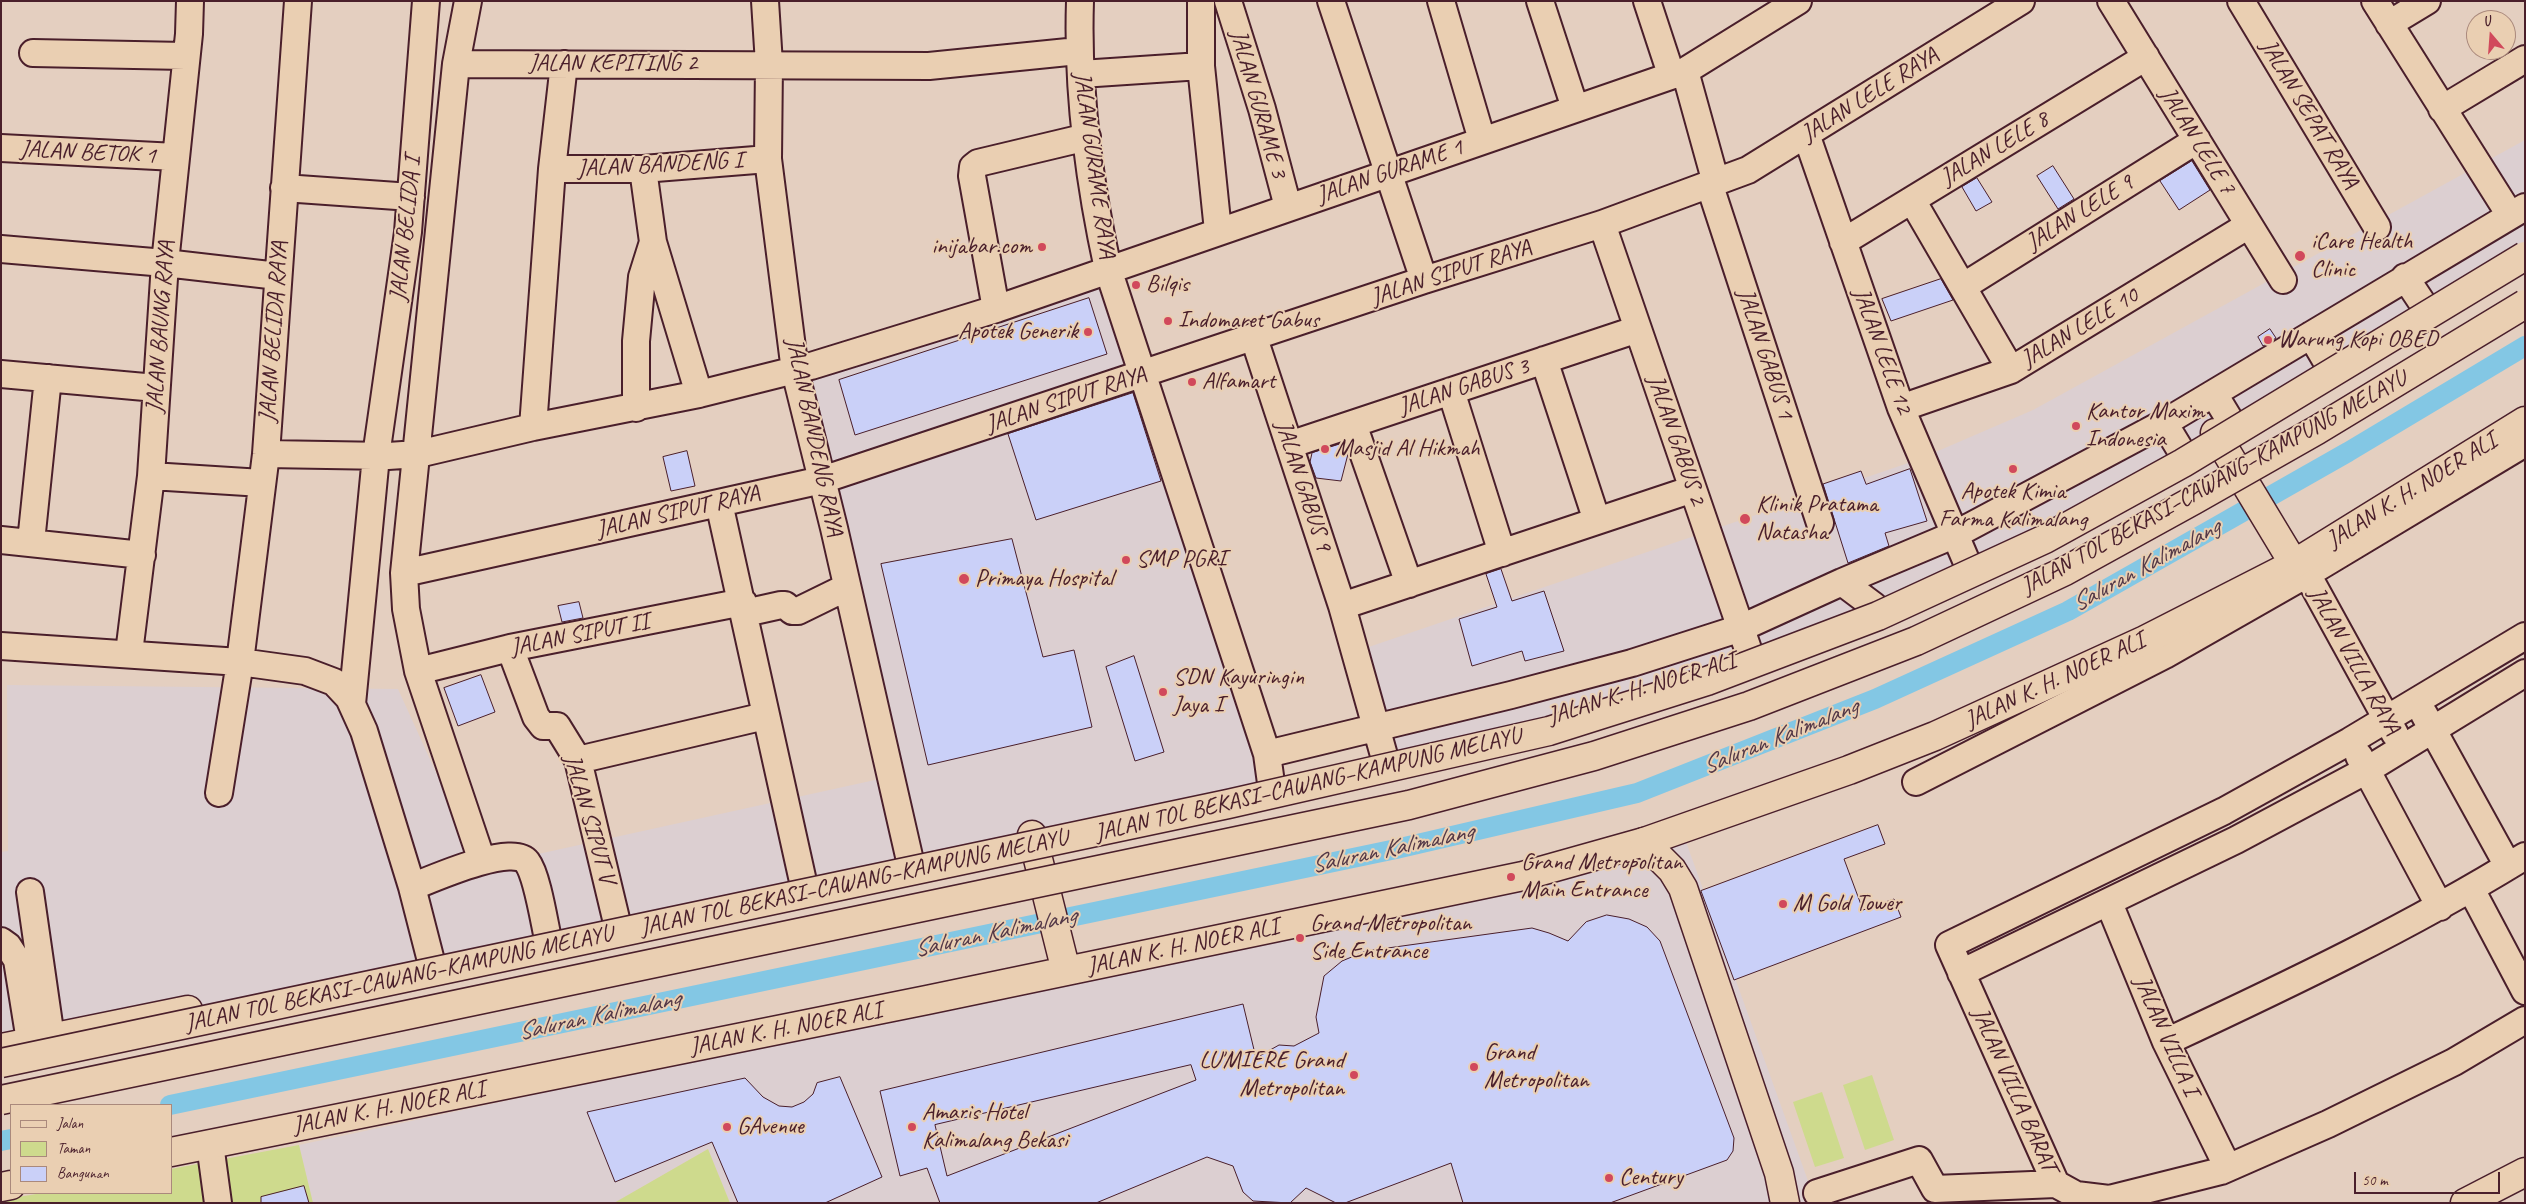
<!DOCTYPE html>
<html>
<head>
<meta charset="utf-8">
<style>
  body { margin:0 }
  #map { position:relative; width:2526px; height:1204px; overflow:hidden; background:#e4cfc0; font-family:Caveat,sans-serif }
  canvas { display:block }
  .frame { position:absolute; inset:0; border:2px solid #4a1f2b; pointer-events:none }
  .legend { position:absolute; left:10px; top:1104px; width:162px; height:90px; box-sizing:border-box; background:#eacfb2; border:1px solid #aa897c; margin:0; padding:6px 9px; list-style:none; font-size:15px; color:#4a1f2b }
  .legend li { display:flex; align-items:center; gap:10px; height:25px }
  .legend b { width:25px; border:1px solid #aa897c }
  .north { position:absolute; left:2466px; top:10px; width:50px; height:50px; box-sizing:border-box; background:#eacfb2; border:1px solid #aa897c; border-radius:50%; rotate:342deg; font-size:14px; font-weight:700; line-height:20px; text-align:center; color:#4a1f2b }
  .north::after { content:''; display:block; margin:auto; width:18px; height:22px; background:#d1495b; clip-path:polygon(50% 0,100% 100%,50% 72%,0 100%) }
  .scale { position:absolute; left:2354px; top:1172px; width:146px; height:22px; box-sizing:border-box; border:2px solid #4a1f2b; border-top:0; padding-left:6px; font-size:15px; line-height:18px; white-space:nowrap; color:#4a1f2b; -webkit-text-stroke:4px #eacfb2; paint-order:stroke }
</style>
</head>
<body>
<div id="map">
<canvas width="2526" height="1204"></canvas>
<div class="frame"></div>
<ul class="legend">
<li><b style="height:6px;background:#eacfb2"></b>Jalan</li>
<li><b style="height:14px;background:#ceda8d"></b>Taman</li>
<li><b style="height:14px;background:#cad0f8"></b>Bangunan</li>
</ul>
<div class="north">U</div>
<div class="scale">50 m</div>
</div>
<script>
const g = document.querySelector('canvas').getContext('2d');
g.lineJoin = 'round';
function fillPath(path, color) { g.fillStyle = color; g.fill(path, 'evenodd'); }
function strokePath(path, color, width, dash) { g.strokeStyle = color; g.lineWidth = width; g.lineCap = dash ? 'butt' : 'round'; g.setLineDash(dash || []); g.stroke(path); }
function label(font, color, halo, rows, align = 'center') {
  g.font = font + ' Caveat,sans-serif'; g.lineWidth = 4; g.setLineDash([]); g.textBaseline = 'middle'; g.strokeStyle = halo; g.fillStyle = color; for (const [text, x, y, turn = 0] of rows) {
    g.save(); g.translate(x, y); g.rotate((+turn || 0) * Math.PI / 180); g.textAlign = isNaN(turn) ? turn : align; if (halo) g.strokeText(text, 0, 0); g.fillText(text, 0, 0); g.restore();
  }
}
const built = new Path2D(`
  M 2525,140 L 2525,247 L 2231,422 L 2053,521 L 1874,606 L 1625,697 L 1385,759 L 1357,651 L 1917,460 L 2033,410 Z
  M 1113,284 L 1271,783 L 967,853 L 1,1048 L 1,852 L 8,851 L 7,685 L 398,689 L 479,867 L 884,778 L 786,388 Z
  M 1685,839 L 1816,1203 L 730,1203 L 708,1149 L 614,1203 L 313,1203 L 299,1145 L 1267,938 Z`);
const green = new Path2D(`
  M 1872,1075 L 1894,1140 L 1865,1150 L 1843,1085 Z
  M 1822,1092 L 1844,1158 L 1815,1167 L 1793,1102 Z
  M 299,1145 L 313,1203 L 1,1203 L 1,1200 L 42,1193 L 171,1193 L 171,1169 Z
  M 708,1149 L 730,1203 L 614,1203 Z`);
const canal = new Path2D(`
  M 170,1105 L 1396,849 L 1637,793 L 1875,699 L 2068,611 L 2348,452 L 2525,346
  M 1,1141 L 11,1139`);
const building = new Path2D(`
  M 2192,161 L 2210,190 L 2179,210 L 2160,181 Z
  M 2053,166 L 2074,199 L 2058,209 L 2037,176 Z
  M 1977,178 L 1992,202 L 1976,211 L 1962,187 Z
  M 1941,279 L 1953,300 L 1891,321 L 1882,299 Z
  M 1089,298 L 1107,354 L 855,435 L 839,380 Z
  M 2270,329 L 2276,338 L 2263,346 L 2258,337 Z
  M 1133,393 L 1161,481 L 1036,520 L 1008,434 Z
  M 1344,443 L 1348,454 L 1341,481 L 1316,478 L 1310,462 L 1312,453 Z
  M 687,451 L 695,486 L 671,491 L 663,457 Z
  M 1910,469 L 1927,521 L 1885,533 L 1889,546 L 1848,563 L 1823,484 L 1861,471 L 1866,484 Z
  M 1012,539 L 1043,657 L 1074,650 L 1092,727 L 928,765 L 881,564 Z
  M 1501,569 L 1512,601 L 1544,591 L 1564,651 L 1525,661 L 1522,651 L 1472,666 L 1459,619 L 1497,607 L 1486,574 Z
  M 579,602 L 583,618 L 562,622 L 558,606 Z
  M 1134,656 L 1164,752 L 1135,761 L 1106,667 Z
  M 481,675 L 495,712 L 458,726 L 444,688 Z
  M 1878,825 L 1885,844 L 1844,859 L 1863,910 L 1894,899 L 1901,917 L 1734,980 L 1701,891 Z
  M 1607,915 L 1629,919 L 1647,927 L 1660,941 L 1734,1138 L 1733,1151 L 1727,1160 L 1610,1203 L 1463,1203 L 1451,1163 L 1345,1203 L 1336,1203 L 1306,1188 L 1290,1203 L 1253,1201 L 1243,1192 L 1233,1166 L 1207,1157 L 1096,1203 L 940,1203 L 927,1168 L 900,1176 L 880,1091 L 1243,1004 L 1256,1058 L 1279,1045 L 1294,1046 L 1319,1033 L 1316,1017 L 1324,976 L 1342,961 L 1366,951 L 1532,928 L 1549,933 L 1568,941 L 1586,922 ZM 1191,1065 L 1196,1080 L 947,1176 L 935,1125 Z
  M 840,1077 L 882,1177 L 825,1203 L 738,1203 L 712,1142 L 615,1182 L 587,1112 L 745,1078 L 763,1097 L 779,1106 L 792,1107 L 804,1102 L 813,1094 L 817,1083 Z
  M 304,1186 L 309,1203 L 261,1203 L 261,1197 Z`);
const minor = new Path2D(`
  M 468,1 L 456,64 L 404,573 L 406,609 L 418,671 L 482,861
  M 765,1 L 769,64 L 768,159 L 795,371 L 834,528 L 911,865
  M 1080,1 C 1077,90 1089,182 1108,269 L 1267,754 L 1271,783
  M 1201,1 L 1201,66 L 1218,231
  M 1228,1 L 1262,109 L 1288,207
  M 1331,1 L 1424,280
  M 1441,1 L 1482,140
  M 1540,1 L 1575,108
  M 1647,1 L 1671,74
  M 2111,1 L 2283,280
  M 2241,1 L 2377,227
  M 2375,1 L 2510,215
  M 2389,24 L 2427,1
  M 33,53 L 185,56
  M 456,64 L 929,66 L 1078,51
  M 1685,71 L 1716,183
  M 1081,74 L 1201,66
  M 2442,109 L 2525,59
  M 1806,134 L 1901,408 L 1968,565
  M 1,148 L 176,157
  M 552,169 L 643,169 L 768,159
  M 643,169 L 653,242 L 699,394
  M 1710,186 L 1820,523
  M 284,188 L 411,197
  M 1912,200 L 2011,370
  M 1602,224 L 1750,655
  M 1843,242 L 2146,57
  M 1,249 L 165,263 L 278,276
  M 2405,277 L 2425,307
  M 1964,286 L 2197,140
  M 996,309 L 972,176 L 973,167 L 978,163 L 1087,137
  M 2311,335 L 2328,364
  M 1254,338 L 1342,606 L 1385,759
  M 1544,360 L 1597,521
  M 1,374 L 156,388
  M 1451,391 L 1502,553
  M 2214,394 L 2231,422
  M 636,408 L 636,341 L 642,277 L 653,242
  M 1901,408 L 2011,370 L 2249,225
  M 2164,423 L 2181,451
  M 1353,424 L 1409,584
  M 533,427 L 552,169 L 564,64
  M 1289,445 L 1638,329
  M 266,454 L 388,456 L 418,454 L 533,427 L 699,394 L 811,366 L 996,309 L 1685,71 L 1798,1
  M 151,476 L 262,483
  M 719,503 L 804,886
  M 1,540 L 142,555
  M 31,542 L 48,378
  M 404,573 L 822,480 L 1424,280 L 1602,224 L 1748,170 L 2021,1
  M 2307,574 L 2395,734
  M 1842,582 L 1874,606
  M 1342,606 L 1693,489
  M 745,613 L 781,605 L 785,605 L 792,611 L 798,611 L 847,587
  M 2525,636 L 2350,741 L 2224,811 L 1949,945 L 2056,1184 L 2076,1195 L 2109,1199 L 2221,1171 L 2328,1124 L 2454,1062 L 2525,1020
  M 1,646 L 240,662 L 305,671 L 334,682 L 349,698 L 364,731 L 412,887 L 431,961
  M 510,648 L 536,717 L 543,726 L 557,726 L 578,760 L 617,923
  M 129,653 L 151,476 L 165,263 L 189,34 L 190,1
  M 418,671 L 510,648 L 743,602
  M 352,704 L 376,456 L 408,232 L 426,1
  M 2424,714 L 2508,866
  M 1267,754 L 1511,695 L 1632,663 L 1741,628 L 1842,582 L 1956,534 L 2164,423 L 2525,207
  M 2359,756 L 2440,907
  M 578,760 L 765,716
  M 1916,782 L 2165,655 L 2307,574 L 2525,443
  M 219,793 L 240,662 L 266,454 L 298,1
  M 412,887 C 432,879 513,843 527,862 C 537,875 544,921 548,939
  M 2471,889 L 2525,991
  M 30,892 L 51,1038
  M 2109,903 L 2166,1042 L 2228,1168
  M 1,941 L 8,946 L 17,960 L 30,1041
  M 1961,973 L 2236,840 L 2367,770 L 2525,673
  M 2166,1042 C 2288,985 2410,927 2525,856
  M 210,1144 L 218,1203
  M 1817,1193 L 1919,1160 L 1935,1189 L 2056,1184`);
const major = new Path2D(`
  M 2215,433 L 2294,564
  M 1032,835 L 1066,971
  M 1,1048 L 188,1010
  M 171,1152 L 927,1000 L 1523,876 L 1644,842 L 1849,770 L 1935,736 L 2145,640 L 2294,564 L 2525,421
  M 1,1187 L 11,1185`);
const highway = new Path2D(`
  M 1644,842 L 1672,870 L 1683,888 L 1779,1173 L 1785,1203
  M 2465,1203 L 2525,1172`);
const highwayBridge = new Path2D(`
  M 1,1063 L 1228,804 L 1549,731 L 1707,681 L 1878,616 L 2045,539 L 2183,463 L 2525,256
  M 1,1100 L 1409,805 L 1594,756 L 1749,706 L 1916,641 L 2065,571 L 2194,500 L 2317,430 L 2525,304`);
const markers = [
  [1042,247,5,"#d1495b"],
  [2300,256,6,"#d1495b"],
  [1136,285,5,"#d1495b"],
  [1168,321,5,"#d1495b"],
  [1088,332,5,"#d1495b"],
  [2268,340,5,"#d1495b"],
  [1192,382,5,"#d1495b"],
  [2076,426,5,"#d1495b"],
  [1325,449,5,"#d1495b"],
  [2013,469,5,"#d1495b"],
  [1745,519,6,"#d1495b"],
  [1126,560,5,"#d1495b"],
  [964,579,6,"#d1495b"],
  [1163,692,5,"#d1495b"],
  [1511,877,5,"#d1495b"],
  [1783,904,5,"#d1495b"],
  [1300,938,5,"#d1495b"],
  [1474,1067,5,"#d1495b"],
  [1354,1075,5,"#d1495b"],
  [727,1127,5,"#d1495b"],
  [912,1127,5,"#d1495b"],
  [1609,1178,5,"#d1495b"]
];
const streetNames = [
  ["JALAN KEPITING 2",613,64],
  ["JALAN LELE RAYA",1870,95,-32],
  ["JALAN GURAME 3",1258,104,74],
  ["JALAN SEPAT RAYA",2309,114,59],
  ["JALAN LELE 7",2197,141,58],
  ["JALAN LELE 8",1995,149,-31],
  ["JALAN BETOK 1",88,153,3],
  ["JALAN BANDENG I",660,165,-3],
  ["JALAN GURAME RAYA",1094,165,82],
  ["JALAN GURAME 1",1390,172,-19],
  ["JALAN LELE 9",2080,213,-32],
  ["JALAN BELIDA I",406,229,-84],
  ["JALAN SIPUT RAYA",1451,273,-18],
  ["JALAN BAUNG RAYA",161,327,-86],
  ["JALAN LELE 10",2080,328,-31],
  ["JALAN BELIDA RAYA",274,332,-86],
  ["JALAN LELE 12",1882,351,70],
  ["JALAN GABUS 1",1765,354,72],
  ["JALAN GABUS 3",1464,387,-18],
  ["JALAN SIPUT RAYA",1066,400,-18],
  ["JALAN BANDENG RAYA",814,437,78],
  ["JALAN GABUS 2",1676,440,71],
  ["JALAN TOL BEKASI–CAWANG–KAMPUNG MELAYU",2214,483,-29],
  ["JALAN GABUS 9",1303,486,72],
  ["JALAN K. H. NOER ALI",2412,491,-32],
  ["JALAN SIPUT RAYA",678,512,-13],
  ["JALAN SIPUT II",580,635,-11],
  ["JALAN VILLA RAYA",2354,661,61],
  ["JALAN K. H. NOER ALI",2055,681,-25],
  ["JALAN K. H. NOER ALI",1642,689,-17],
  ["JALAN TOL BEKASI–CAWANG–KAMPUNG MELAYU",1308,785,-13],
  ["JALAN SIPUT V",589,819,74],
  ["JALAN TOL BEKASI–CAWANG–KAMPUNG MELAYU",854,883,-12],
  ["JALAN K. H. NOER ALI",1183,947,-12],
  ["JALAN TOL BEKASI–CAWANG–KAMPUNG MELAYU",399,979,-12],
  ["JALAN K. H. NOER ALI",786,1029,-11],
  ["JALAN VILLA I",2166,1036,66],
  ["JALAN VILLA BARAT",2014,1090,66],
  ["JALAN K. H. NOER ALI",389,1108,-11]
];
const poiNames = [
  ["iCare Health",2311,242],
  ["Clinic",2311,270],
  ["inijabar.com",1032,247,"right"],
  ["Bilqis",1146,285],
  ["Indomaret Gabus",1178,321],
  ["Apotek Generik",1078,332,"right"],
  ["Warung Kopi OBED",2278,340],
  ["Alfamart",1202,382],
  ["Kantor Maxim",2086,412],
  ["Indonesia",2086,440],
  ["Masjid Al Hikmah",1335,449],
  ["Apotek Kimia",2013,492,"center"],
  ["Farma Kalimalang",2013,520,"center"],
  ["Klinik Pratama",1756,505],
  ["Natasha",1756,533],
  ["SMP PGRI",1136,560],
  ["Primaya Hospital",975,579],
  ["SDN Kayuringin",1173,678],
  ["Jaya I",1173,706],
  ["Grand Metropolitan",1521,863],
  ["Main Entrance",1521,891],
  ["M Gold Tower",1793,904],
  ["Grand Metropolitan",1310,924],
  ["Side Entrance",1310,952],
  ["Grand",1484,1053],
  ["Metropolitan",1484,1081],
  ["LU'MIERE Grand",1344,1061,"right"],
  ["Metropolitan",1344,1089,"right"],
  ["Amaris Hotel",922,1113],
  ["Kalimalang Bekasi",922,1141],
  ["GAvenue",737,1127],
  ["Century",1619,1178]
];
const waterNames = [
  ["Saluran Kalimalang",2146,566,-29],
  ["Saluran Kalimalang",1780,737,-22],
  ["Saluran Kalimalang",1392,849,-12],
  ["Saluran Kalimalang",995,933,-12],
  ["Saluran Kalimalang",599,1016,-12]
];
fillPath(built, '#dccfd1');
fillPath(green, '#ceda8d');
strokePath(canal, '#83c7e4', 20);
fillPath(building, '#cad0f8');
strokePath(building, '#4a1f2b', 1);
strokePath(minor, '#4a1f2b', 30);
strokePath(major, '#4a1f2b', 31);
strokePath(highway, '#4a1f2b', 31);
strokePath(minor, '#eacfb2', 26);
strokePath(major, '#eacfb2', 28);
strokePath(highway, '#eacfb2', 28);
strokePath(highwayBridge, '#4a1f2b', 31, []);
strokePath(highwayBridge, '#eacfb2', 28);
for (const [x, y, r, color] of markers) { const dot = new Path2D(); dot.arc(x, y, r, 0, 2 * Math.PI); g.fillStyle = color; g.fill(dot); strokePath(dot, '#eacfb2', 2); }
label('24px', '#4a1f2b', '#eacfb2', streetNames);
label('24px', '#4a1f2b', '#eacfb2', poiNames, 'left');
label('italic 25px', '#533847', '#eacfb2', waterNames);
</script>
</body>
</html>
